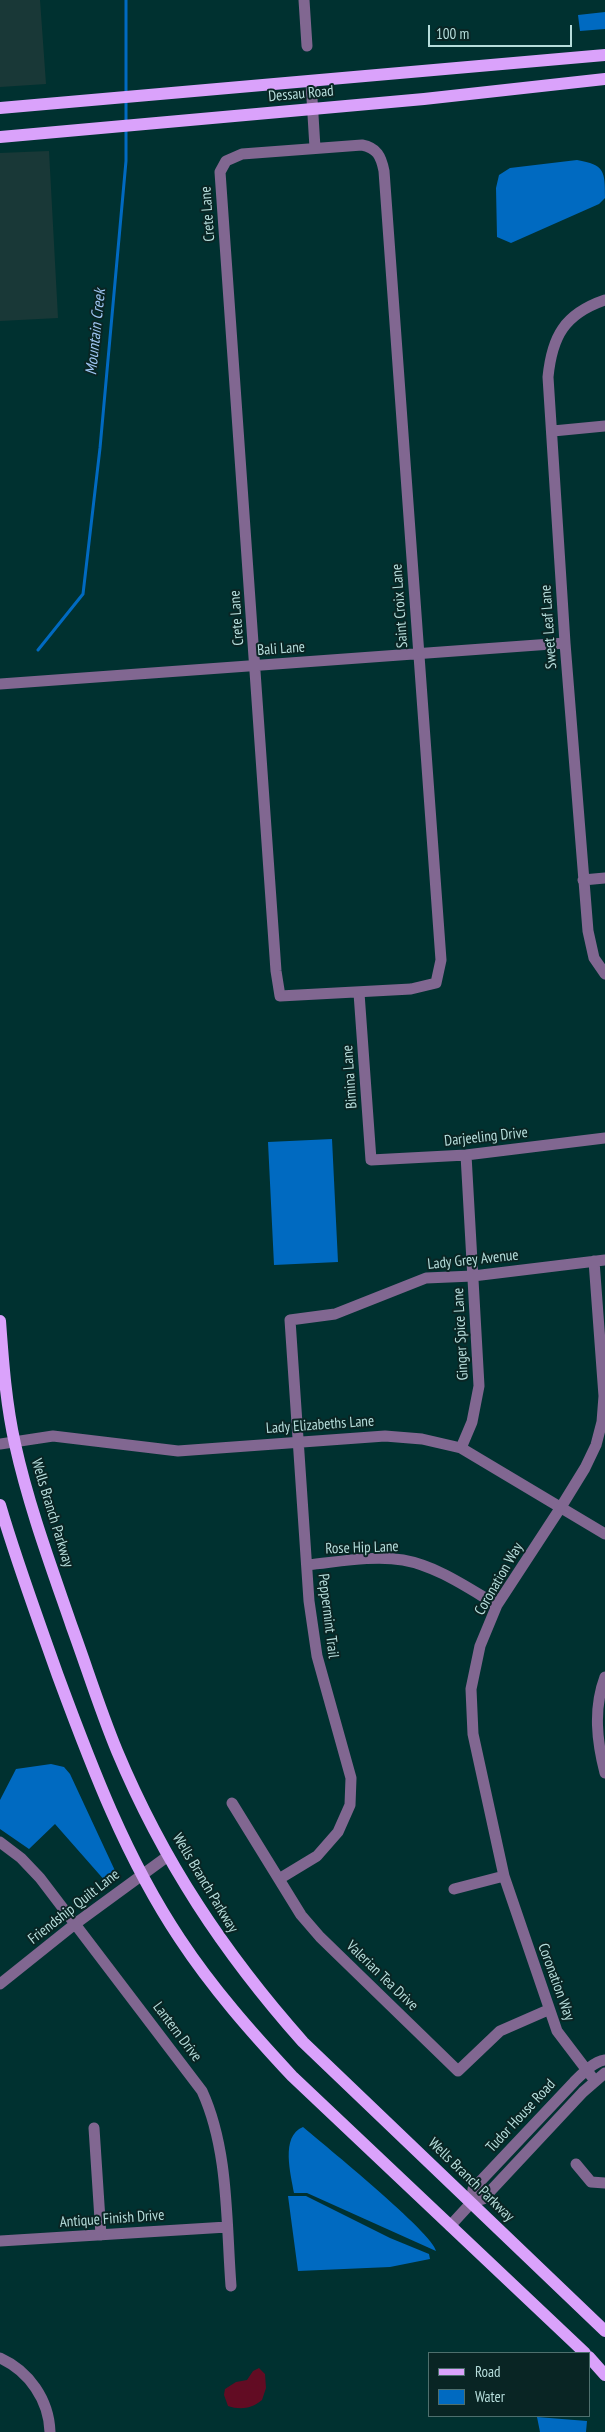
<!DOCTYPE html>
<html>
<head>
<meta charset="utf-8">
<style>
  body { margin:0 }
  #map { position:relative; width:605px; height:2432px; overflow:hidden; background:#003130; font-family:"PT Sans Narrow",sans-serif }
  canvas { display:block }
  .legend { position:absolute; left:428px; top:2352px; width:162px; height:65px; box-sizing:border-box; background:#092524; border:1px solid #4e6f6d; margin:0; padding:6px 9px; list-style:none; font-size:15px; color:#b6dddb }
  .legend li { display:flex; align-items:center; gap:10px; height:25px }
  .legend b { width:25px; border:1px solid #4e6f6d }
  .scale { position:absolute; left:428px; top:25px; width:144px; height:22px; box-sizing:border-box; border:2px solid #b6dddb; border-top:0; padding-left:6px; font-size:15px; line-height:18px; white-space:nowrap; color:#b6dddb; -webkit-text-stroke:4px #092524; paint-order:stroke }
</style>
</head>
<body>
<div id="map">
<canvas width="605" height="2432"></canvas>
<ul class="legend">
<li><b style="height:6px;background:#daa2fb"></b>Road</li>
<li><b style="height:14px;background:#006ac1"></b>Water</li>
</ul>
<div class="scale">100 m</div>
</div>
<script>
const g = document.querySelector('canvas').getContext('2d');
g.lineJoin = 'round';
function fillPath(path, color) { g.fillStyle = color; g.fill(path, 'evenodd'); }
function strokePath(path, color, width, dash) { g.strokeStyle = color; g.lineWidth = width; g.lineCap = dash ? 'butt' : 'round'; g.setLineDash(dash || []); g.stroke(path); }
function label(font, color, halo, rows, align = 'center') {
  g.font = font + ' "PT Sans Narrow",sans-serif'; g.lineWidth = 4; g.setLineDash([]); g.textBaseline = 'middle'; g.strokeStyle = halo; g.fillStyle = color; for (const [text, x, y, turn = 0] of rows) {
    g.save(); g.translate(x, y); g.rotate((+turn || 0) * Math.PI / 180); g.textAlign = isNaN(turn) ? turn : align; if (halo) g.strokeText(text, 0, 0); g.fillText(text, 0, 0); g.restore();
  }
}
const built = new Path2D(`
  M 0,0 L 40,0 L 46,84 L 0,87 Z
  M 49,151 L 58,318 L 0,321 L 0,153 Z`);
const green = new Path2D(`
  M 259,2368 L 265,2374 L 266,2388 L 262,2400 C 251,2409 240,2410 228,2406 L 224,2395 L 225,2389 L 236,2382 L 247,2380 L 253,2371 Z`);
const water = new Path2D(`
  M 605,12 L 605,29 L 580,31 L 578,15 Z
  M 577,160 C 605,165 605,171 605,198 L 599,204 L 511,243 L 497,237 L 496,188 L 499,175 L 510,168 Z
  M 332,1139 L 338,1262 L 274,1265 L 268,1142 Z
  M 51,1764 L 64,1767 L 70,1774 L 117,1875 L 106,1882 L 55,1824 L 29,1849 L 0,1829 L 0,1800 L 16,1769 Z
  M 303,2127 C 323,2144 434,2234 436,2251 L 307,2193 L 294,2193 C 291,2175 280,2136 303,2127 Z
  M 288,2196 L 306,2196 L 390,2238 L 429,2254 L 430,2259 L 390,2267 L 298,2271 Z
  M 537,2417 L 587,2421 L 586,2432 L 540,2432 Z`);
const stream = new Path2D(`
  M 126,93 L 126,0
  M 126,123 L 126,99
  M 38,650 L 83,594 L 100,448 L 126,161 L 126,129`);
const minor = new Path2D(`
  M 304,0 L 307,46
  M 311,82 L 315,148
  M 362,145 C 377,148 381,156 384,171 L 441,960 L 436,983 L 411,989 L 280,996 L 276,971 L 220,172 L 226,161 L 242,154 Z
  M 605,300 C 564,314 552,337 548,377 L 565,643 L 588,931 L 594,958 L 605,974
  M 553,431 L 605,426
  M 0,684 L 565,643
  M 583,880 L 605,878
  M 359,993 L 371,1160 L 466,1155 L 605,1138
  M 594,1261 L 604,1396 L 602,1422 L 596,1445 L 585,1468 L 561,1507 L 497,1605 L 480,1646 L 471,1689 L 473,1734 L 504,1876 L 557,2031 L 595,2081
  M 0,1444 L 53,1436 L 178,1451 L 385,1436 L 422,1439 L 461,1448 L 605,1534
  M 461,1448 L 472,1422 L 479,1386 L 466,1155
  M 307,1565 C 338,1562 372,1555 403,1560 C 437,1566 468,1588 497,1605
  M 605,1677 C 593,1709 597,1742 605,1773
  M 232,1803 L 301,1915 L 320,1937 L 458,2071 L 500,2031 L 548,2010
  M 0,1842 L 21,1858 L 40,1878 L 202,2091 C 229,2150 226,2221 231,2286
  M 279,1879 L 317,1856 L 338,1832 L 350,1805 L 351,1778 L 317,1656 L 309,1601 L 290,1320 L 335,1314 L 426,1278 L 473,1276 L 605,1260
  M 454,1889 L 504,1876
  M 0,1984 L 75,1924 L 168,1856
  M 94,2128 L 101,2235
  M 576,2164 L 591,2182 L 605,2183
  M 472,2202 L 473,2189 L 574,2082 C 583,2073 593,2062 605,2060
  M 450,2226 L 472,2202 L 483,2199 L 583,2092 L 605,2073
  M 0,2241 L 227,2227
  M 0,2358 C 29,2371 49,2400 50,2432`);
const major = new Path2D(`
  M 0,108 L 605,55
  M 0,137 L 424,99 L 605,79
  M 0,1321 C 3,1362 6,1404 15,1444 C 29,1507 51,1566 72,1627 C 87,1668 100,1710 117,1751 C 163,1861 224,1953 303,2042 L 605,2331
  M 0,1505 C 17,1563 38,1619 58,1676 C 92,1768 126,1858 180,1939 C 213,1989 252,2033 292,2076 L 585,2353
  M 589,2357 L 605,2375`);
const streetNames = [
  ["Dessau Road",301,94,-5],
  ["Crete Lane",208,214,-94],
  ["Saint Croix Lane",400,606,-94],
  ["Crete Lane",237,618,-94],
  ["Sweet Leaf Lane",549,627,-94],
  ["Bali Lane",281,649,-4],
  ["Bimina Lane",350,1077,-94],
  ["Darjeeling Drive",486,1137,-6],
  ["Lady Grey Avenue",473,1260,-6],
  ["Ginger Spice Lane",461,1334,-93],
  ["Lady Elizabeths Lane",320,1425,-4],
  ["Wells Branch Parkway",52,1513,73],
  ["Rose Hip Lane",362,1548,-2],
  ["Coronation Way",499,1579,-60],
  ["Peppermint Trail",328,1616,83],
  ["Wells Branch Parkway",205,1883,59],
  ["Friendship Quilt Lane",74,1907,-38],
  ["Valerian Tea Drive",382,1976,44],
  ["Coronation Way",556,1982,70],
  ["Lantern Drive",177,2032,53],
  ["Tudor House Road",521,2116,-47],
  ["Wells Branch Parkway",471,2180,44],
  ["Antique Finish Drive",112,2219,-4]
];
const waterNames = [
  ["Mountain Creek",96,332,-84]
];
fillPath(built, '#193837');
fillPath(green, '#620c23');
fillPath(water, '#006ac1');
strokePath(stream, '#006ac1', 3);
strokePath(minor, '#816791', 11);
strokePath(major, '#daa2fb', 12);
label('15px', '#b6dddb', '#092524', streetNames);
label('italic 16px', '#9fc5f2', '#092524', waterNames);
</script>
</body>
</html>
